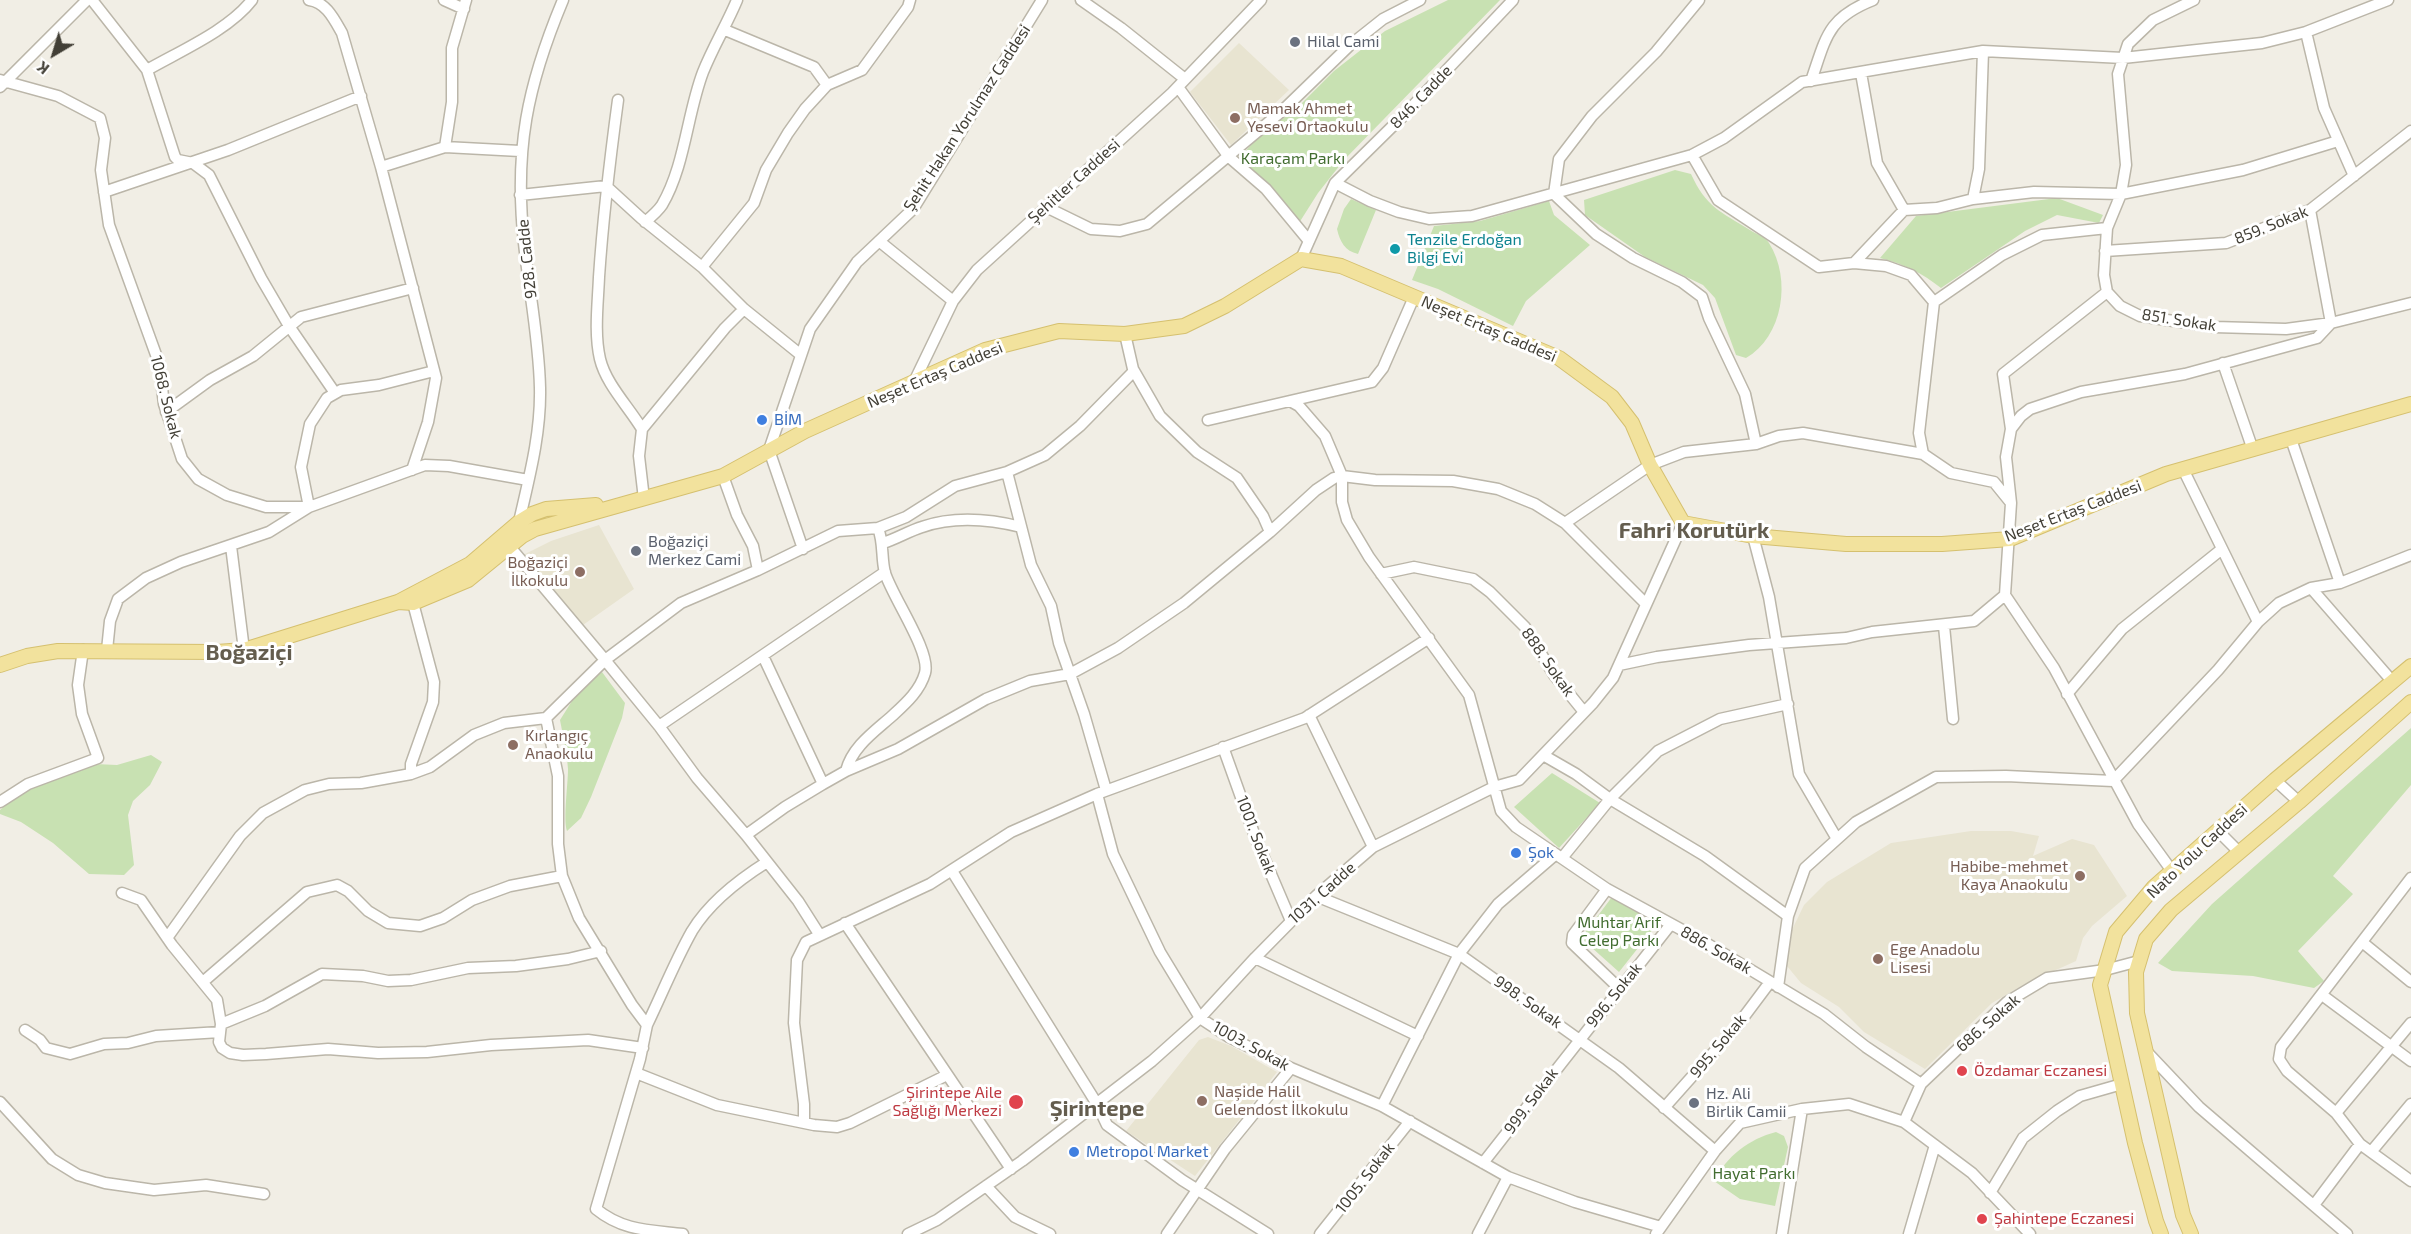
<!DOCTYPE html>
<html>
<head>
<meta charset="utf-8">
<style>
  body { margin:0 }
  #map { position:relative; width:2411px; height:1234px; overflow:hidden; background:#f1eee5; font-family:"Exo 2",sans-serif }
  canvas { display:block }
  .north { position:absolute; left:24px; top:24px; width:60px; height:60px; -webkit-text-stroke:4px #fff; paint-order:stroke; rotate:218deg; font-size:16px; font-weight:700; line-height:24px; text-align:center; color:#423f36 }
  .north::after { content:''; display:block; margin:auto; width:21px; height:27px; background:#423f36; clip-path:polygon(50% 0,100% 100%,50% 72%,0 100%) }
</style>
</head>
<body>
<div id="map">
<canvas width="2411" height="1234"></canvas>
<div class="north">K</div>
</div>
<script>
const g = document.querySelector('canvas').getContext('2d');
g.lineJoin = 'round';
function fillPath(path, color) { g.fillStyle = color; g.fill(path, 'evenodd'); }
function strokePath(path, color, width, dash) { g.strokeStyle = color; g.lineWidth = width; g.lineCap = dash ? 'butt' : 'round'; g.setLineDash(dash || []); g.stroke(path); }
function label(font, color, halo, rows, align = 'center') {
  g.font = font + ' "Exo 2",sans-serif'; g.lineWidth = 6; g.setLineDash([]); g.textBaseline = 'middle'; g.strokeStyle = halo; g.fillStyle = color; for (const [text, x, y, turn = 0] of rows) {
    g.save(); g.translate(x, y); g.rotate((+turn || 0) * Math.PI / 180); g.textAlign = isNaN(turn) ? turn : align; if (halo) g.strokeText(text, 0, 0); g.fillText(text, 0, 0); g.restore();
  }
}
const education = new Path2D(`
  M 1239,43 L 1289,90 L 1231,145 L 1190,92 Z
  M 599,525 L 634,589 L 583,625 L 521,556 L 551,541 Z
  M 1971,831 L 2011,831 L 2039,836 L 2033,856 L 2072,839 L 2094,845 L 2127,896 L 2092,926 L 2083,938 L 2076,961 L 2023,985 L 1992,1003 L 1925,1069 L 1864,1032 L 1839,1007 L 1801,983 L 1787,966 L 1789,936 L 1804,905 L 1827,882 L 1891,843 Z
  M 1208,1037 L 1231,1046 L 1277,1072 L 1195,1176 L 1126,1131 L 1199,1040 Z`);
const green = new Path2D(`
  M 1448,0 L 1500,0 L 1344,160 L 1318,193 L 1299,223 L 1254,175 L 1241,156 L 1259,136 L 1296,109 L 1334,71 L 1385,31 Z
  M 1675,170 L 1691,174 C 1706,207 1721,212 1750,230 C 1756,234 1766,237 1769,243 C 1792,279 1783,337 1746,358 L 1736,355 L 1715,298 L 1703,285 L 1645,257 L 1585,215 L 1584,200 Z
  M 2057,198 L 2103,215 L 2099,223 L 2057,215 L 2025,231 L 1941,288 C 1922,273 1904,264 1880,258 L 1916,216 Z
  M 1351,199 L 1376,210 L 1358,254 C 1345,251 1340,242 1337,229 L 1344,209 Z
  M 1549,201 L 1554,215 L 1590,245 L 1526,301 L 1513,326 L 1438,289 L 1412,280 L 1434,226 L 1480,221 Z
  M 602,672 L 625,703 L 622,718 L 591,797 L 581,818 L 567,831 C 563,819 568,785 568,769 C 567,753 563,736 560,720 L 577,693 Z
  M 2411,728 L 2411,785 L 2333,876 L 2353,894 L 2298,951 L 2324,981 L 2314,988 L 2253,976 L 2172,971 L 2158,963 L 2212,904 Z
  M 151,755 L 162,762 L 150,785 L 133,801 L 128,815 L 134,865 L 124,875 L 89,874 L 53,843 L 21,822 L 0,814 L 0,810 L 24,790 L 95,764 L 117,765 Z
  M 1552,773 L 1600,803 L 1559,848 L 1514,807 Z
  M 1612,897 L 1657,924 L 1619,972 L 1581,938 Z
  M 1776,1132 L 1784,1136 L 1788,1147 L 1775,1206 L 1740,1199 L 1714,1181 C 1727,1156 1749,1139 1776,1132 Z`);
const minor = new Path2D(`
  M 92,0 L 147,70 L 175,157 L 178,160 L 193,163 L 209,175 L 261,278 L 289,326 L 335,393
  M 309,0 C 326,2 334,19 342,33 L 381,167 L 436,378 L 428,422 L 412,470
  M 444,0 L 464,9
  M 1081,0 L 1121,28 L 1185,79
  M 2194,0 L 2153,20 L 2128,44 L 2118,74 L 2126,165 L 2121,194 L 2107,228 L 2104,275 L 2107,292 L 2120,306 L 2140,316 L 2214,327 L 2286,329 L 2331,323 L 2411,303
  M 725,30 L 814,67 L 827,85
  M 2306,32 L 2324,108 L 2354,176
  M 147,70 C 180,51 229,30 252,0
  M 1861,73 L 1877,163 L 1904,210
  M 0,80 L 58,96 L 100,118 L 105,138 L 101,170 L 109,225 L 159,363 L 164,404 L 182,459 L 198,479 L 227,495 L 266,507 L 309,507 L 425,465 L 449,466 L 528,480
  M 1811,81 C 1826,38 1827,18 1873,0
  M 0,87 L 87,0
  M 1178,87 L 1229,157 L 1266,189 L 1309,241
  M 618,100 C 610,159 603,217 599,277 C 598,303 594,333 600,359 C 606,384 628,406 642,429
  M 445,147 L 452,102 L 452,48 L 466,0
  M 1692,155 L 1718,200 L 1819,267 L 1854,263 L 1886,266 L 1911,275 L 1934,302
  M 381,167 L 445,147 L 520,151
  M 1335,183 L 1370,201 L 1399,212 L 1429,219 L 1472,216 L 1692,155 L 1724,138 L 1802,82 L 1983,51 L 2123,58 L 2262,43 L 2306,32 L 2388,0
  M 104,192 L 228,150 L 361,96
  M 1554,194 L 1596,234 L 1633,258 L 1682,282 L 1702,297 L 1709,318 L 1745,394 L 1756,444
  M 1554,194 L 1559,159 L 1592,116 L 1656,52 L 1699,0
  M 520,195 L 606,186 L 641,218 L 702,267 L 744,309 L 801,355
  M 1973,199 L 1979,169 L 1983,51
  M 1046,207 L 1091,229 L 1120,231 L 1147,224 L 1282,111 L 1349,46 L 1383,19 L 1420,0
  M 645,222 C 651,217 658,211 662,205 C 685,166 687,114 703,72 C 713,47 727,24 737,0
  M 879,241 L 953,301
  M 2105,251 L 2226,243 L 2310,210 L 2411,131
  M 1301,259 L 1335,183 L 1407,112 L 1513,0
  M 1854,263 L 1904,210 L 1937,208 L 1973,199 L 2034,192 L 2121,194 L 2243,170 L 2338,141
  M 702,267 L 754,203 L 766,170 L 788,133 L 805,109 L 827,85 L 862,70 L 908,7 L 910,0
  M 1125,334 L 1133,369 L 1160,416 L 1197,452 L 1237,478 L 1263,516 L 1270,532
  M 2223,363 L 2253,450
  M 914,382 L 953,301 L 977,270 L 1172,93 L 1261,0
  M 1290,401 L 1299,406 L 1325,436 L 1342,476 L 1342,502 L 1347,520 L 1369,557 L 1469,695 L 1501,811 L 1516,827 L 1607,889 L 1706,943 L 1824,1014 L 1866,1047 L 1921,1084
  M 166,412 L 210,380 L 253,356 L 301,317 L 413,288
  M 1208,420 L 1372,382 L 1383,368 L 1414,297
  M 2011,429 L 2003,374 L 2107,292
  M 2291,439 L 2340,583
  M 1923,454 L 1919,433 L 1934,302 L 2002,255 L 2042,235 L 2107,228
  M 2183,469 L 2258,622
  M 1007,472 L 1031,565 L 1051,606 L 1059,643 L 1084,714 L 1106,790
  M 723,476 L 737,515 L 753,546 L 758,570
  M 644,499 L 639,456 L 642,429 L 725,328 L 744,309
  M 519,522 C 529,478 541,434 540,388 C 539,339 529,291 524,243 C 514,150 527,86 563,0
  M 1565,523 L 1650,465 L 1684,452 L 1756,444 L 1779,436 L 1803,433 L 1923,454 L 1951,473 L 1994,482 L 2011,503
  M 1753,536 L 1769,597 L 1799,774 L 1837,839
  M 883,543 C 896,539 909,531 922,527 C 954,516 989,519 1021,527
  M 231,546 L 244,650
  M 510,547 L 605,660 L 659,726 L 697,778 L 746,835 L 798,901 L 819,934
  M 803,549 L 769,450 L 810,329 L 857,262 L 913,209 L 1042,0
  M 1381,574 L 1414,567 L 1473,579 L 1490,592 L 1525,627 L 1554,675 L 1584,712
  M 2311,588 L 2392,681
  M 1944,626 L 1953,719
  M 107,650 L 110,621 L 118,599 L 146,578 L 181,562 L 269,532 L 309,507 L 301,467 L 310,424 L 327,398 L 341,390 L 379,385 L 434,371
  M 763,656 L 823,784
  M 1619,665 L 1657,657 L 1749,645 L 1846,638 L 1872,632 L 1974,621 L 2005,595
  M 2067,694 L 2122,629 L 2222,549
  M 1309,715 L 1373,847
  M 546,718 L 605,660 L 681,603 L 758,570 L 838,531 L 878,528 L 906,517 L 955,486 L 1007,472 L 1045,455 L 1080,426 L 1134,371
  M 546,718 L 558,776 L 558,844 L 562,876 L 579,918 L 632,1005 L 647,1025 L 640,1059 L 596,1209 C 623,1231 649,1230 683,1234
  M 659,726 L 885,572
  M 1223,747 L 1256,839 L 1291,921
  M 1543,755 L 1576,774 L 1610,799 L 1705,856 L 1788,916
  M 846,771 C 852,747 874,732 892,716 C 905,704 920,691 925,673 C 931,652 893,598 885,573 C 881,558 884,543 878,528
  M 411,774 L 411,764 L 433,702 L 434,682 L 413,603
  M 2275,780 L 2299,802
  M 1097,794 L 1113,854 L 1160,952 L 1200,1018 L 1229,1037 L 1291,1068 L 1382,1106 L 1508,1177 L 1575,1202 L 1661,1227
  M 0,802 L 28,784 L 98,758 L 82,714 L 78,685 L 83,650
  M 2218,831 L 2239,852
  M 746,835 L 785,807 L 823,784 L 846,771 L 898,749 L 986,699 L 1030,681 L 1070,674 L 1118,648 L 1184,603 L 1270,532 L 1316,490 L 1334,478 L 1342,476 L 1375,480 L 1453,481 L 1498,489 L 1535,504 L 1565,523 L 1646,604
  M 1562,858 L 1610,799 L 1658,751 L 1720,719 L 1788,704
  M 952,871 L 1097,1104 L 1107,1125 L 1182,1180 L 1268,1234
  M 2172,871 L 2138,824 L 2054,668 L 2005,595 L 2011,503 L 2006,457 L 2011,429 L 2021,416 L 2030,409 L 2081,392 L 2185,374 L 2317,338 L 2331,323 L 2310,210
  M 2411,878 L 2281,1047 L 2279,1059 L 2287,1071 L 2336,1113 L 2360,1144 L 2411,1181
  M 1607,889 L 1573,935 L 1572,943 L 1620,989
  M 122,893 L 141,900 L 172,945 L 217,1000 L 221,1024 L 219,1042 L 222,1048 L 230,1053 L 243,1055 L 266,1054 L 328,1049 L 378,1053 L 427,1052 L 491,1045 L 588,1040 L 643,1048
  M 1316,896 L 1459,954 L 1619,1068 L 1715,1151
  M 845,923 L 1011,1169
  M 167,938 L 240,836 L 263,813 L 305,790 L 329,784 L 361,783 L 411,774 L 430,767 L 474,735 L 504,723 L 546,718
  M 2362,942 L 2411,982
  M 1255,958 L 1418,1036
  M 204,981 L 307,892 L 337,885 L 348,891 L 368,911 L 388,923 L 420,926 L 443,918 L 472,900 L 510,886 L 562,876
  M 1778,987 L 1788,916 L 1805,868 L 1856,822 L 1936,777 L 2006,776 L 2113,781 L 2218,670 L 2258,622 L 2279,603 L 2311,588 L 2340,583 L 2411,555
  M 2322,995 L 2411,1061
  M 221,1024 L 265,1006 L 322,974 L 363,976 L 388,981 L 411,980 L 468,968 L 516,966 L 568,959 L 601,951
  M 647,1025 C 662,994 675,961 692,931 C 709,903 740,879 767,862
  M 25,1030 L 40,1040 L 46,1048 L 70,1054 L 104,1044 L 128,1043 L 156,1036 L 220,1032
  M 2145,1050 L 2199,1107 L 2347,1234
  M 636,1073 L 717,1105 L 814,1125 L 837,1127 L 850,1123 L 947,1075
  M 0,1102 L 52,1159 L 78,1175 L 105,1183 L 154,1190 L 206,1185 L 264,1194
  M 1382,1106 L 1459,954 L 1498,904 L 1556,854
  M 1664,1108 L 1737,1026 L 1770,982
  M 2336,1113 L 2411,1023
  M 804,1122 L 804,1104 L 794,1023 L 797,960 L 806,942 L 930,884 L 1011,832 L 1097,794 L 1305,718 L 1429,638
  M 1904,1122 L 1921,1084 L 2007,1002 L 2047,978 L 2105,970 L 2139,961
  M 2371,1152 L 2411,1104
  M 1483,1163 L 1671,924
  M 986,1186 L 1015,1217 L 1050,1234
  M 1990,1193 L 2023,1138 L 2057,1111 L 2080,1096 L 2122,1084
  M 2314,1205 L 2360,1144
  M 908,1234 L 937,1220 L 1022,1161 L 1152,1061 L 1200,1018 L 1255,958 L 1316,896 L 1373,847 L 1494,787 L 1519,780 L 1593,703 L 1613,678 L 1683,523
  M 1167,1234 L 1225,1149 L 1291,1068
  M 1320,1234 L 1410,1121
  M 1478,1234 L 1508,1177
  M 1656,1234 L 1715,1151 L 1740,1123 L 1802,1109 L 1849,1104 L 1904,1122 L 1972,1173 L 2030,1234
  M 1782,1234 L 1802,1109
  M 1909,1234 L 1935,1145`);
const major = new Path2D(`
  M 398,602 L 413,603 L 468,580 L 522,536 L 535,529 L 723,476 L 805,431 L 985,350 L 1059,331 L 1125,334 L 1184,326 L 1225,306 L 1301,259 L 1341,266 L 1559,358 L 1612,397 L 1632,423 L 1650,465 L 1683,523 L 1753,536 L 1846,544 L 1942,544 L 2010,539 L 2166,474 L 2411,404
  M 0,665 L 27,656 L 58,651 L 217,652 L 244,650 L 398,602 L 470,564 L 519,522 L 532,514 L 546,509 L 596,505
  M 2161,1234 L 2156,1221 L 2135,1143 L 2100,985 L 2116,932 L 2154,887 L 2275,780 L 2411,666
  M 2191,1234 L 2183,1215 L 2137,1013 L 2136,972 L 2146,939 L 2171,910 L 2299,802 L 2411,702`);
const markers = [
  [1295,42,6,"#6b7280"],
  [1235,118,6,"#8d6e63"],
  [1395,249,6,"#0f9aa8"],
  [762,420,6,"#3f7fe0"],
  [636,551,6,"#6b7280"],
  [580,572,6,"#8d6e63"],
  [513,745,6,"#8d6e63"],
  [1516,853,6,"#3f7fe0"],
  [2080,876,6,"#8d6e63"],
  [1878,959,6,"#8d6e63"],
  [1962,1071,6,"#e0444e"],
  [1202,1101,6,"#8d6e63"],
  [1016,1102,8,"#e0444e"],
  [1694,1103,6,"#6b7280"],
  [1074,1152,6,"#3f7fe0"],
  [1982,1219,6,"#e0444e"]
];
const worshipNames = [
  ["Hilal Cami",1307,42],
  ["Boğaziçi",648,542],
  ["Merkez Cami",648,560],
  ["Hz. Ali",1706,1094],
  ["Birlik Camii",1706,1112]
];
const streetNames = [
  ["846. Cadde",1421,97,-46],
  ["Şehit Hakan Yorulmaz Caddesi",967,118,-57],
  ["Şehitler Caddesi",1074,181,-42],
  ["859. Sokak",2271,225,-22],
  ["928. Cadde",527,259,-96],
  ["851. Sokak",2179,320,9],
  ["Neşet Ertaş Caddesi",1489,329,23],
  ["Neşet Ertaş Caddesi",935,375,-23],
  ["1068. Sokak",166,397,76],
  ["Neşet Ertaş Caddesi",2073,511,-21],
  ["888. Sokak",1548,662,55],
  ["1001. Sokak",1256,835,69],
  ["Nato Yolu Caddesi",2197,851,-43],
  ["1031. Cadde",1322,893,-42],
  ["886. Sokak",1716,950,30],
  ["996. Sokak",1614,995,-51],
  ["998. Sokak",1528,1002,35],
  ["686. Sokak",1988,1023,-41],
  ["1003. Sokak",1251,1046,29],
  ["995. Sokak",1718,1046,-50],
  ["999. Sokak",1531,1101,-53],
  ["1005. Sokak",1365,1178,-52]
];
const educationNames = [
  ["Mamak Ahmet",1247,109],
  ["Yesevi Ortaokulu",1247,127],
  ["Boğaziçi",568,563,"right"],
  ["İlkokulu",568,581,"right"],
  ["Kırlangıç",525,736],
  ["Anaokulu",525,754],
  ["Habibe-mehmet",2068,867,"right"],
  ["Kaya Anaokulu",2068,885,"right"],
  ["Ege Anadolu",1890,950],
  ["Lisesi",1890,968],
  ["Naşide Halil",1214,1092],
  ["Gelendost İlkokulu",1214,1110]
];
const parkNames = [
  ["Karaçam Parkı",1293,159],
  ["Muhtar Arif",1619,923],
  ["Celep Parkı",1619,941],
  ["Hayat Parkı",1754,1174]
];
const cultureNames = [
  ["Tenzile Erdoğan",1407,240],
  ["Bilgi Evi",1407,258]
];
const shopNames = [
  ["BİM",774,420],
  ["Şok",1528,853],
  ["Metropol Market",1086,1152]
];
const healthNames = [
  ["Özdamar Eczanesi",1974,1071],
  ["Şirintepe Aile",1002,1093,"right"],
  ["Sağlığı Merkezi",1002,1111,"right"],
  ["Şahintepe Eczanesi",1994,1219]
];
const districtNames = [
  ["Fahri Korutürk",1694,531],
  ["Boğaziçi",249,653],
  ["Şirintepe",1097,1109]
];
fillPath(education, '#e8e4d1');
fillPath(green, '#c8e1b2');
strokePath(minor, '#bbb6a9', 13);
strokePath(major, '#d5c06f', 16);
strokePath(minor, '#fff', 10);
strokePath(major, '#f2e29d', 14);
for (const [x, y, r, color] of markers) { const dot = new Path2D(); dot.arc(x, y, r, 0, 2 * Math.PI); g.fillStyle = color; g.fill(dot); strokePath(dot, '#fff', 2); }
label('16px', '#5b616d', '#fff', worshipNames, 'left');
label('16px', '#423f36', '#fff', streetNames);
label('16px', '#785e54', '#fff', educationNames, 'left');
label('16px', '#426d30', '#fff', parkNames);
label('16px', '#0d838f', '#fff', cultureNames, 'left');
label('16px', '#366cbe', '#fff', shopNames, 'left');
label('16px', '#be3a42', '#fff', healthNames, 'left');
label('bold 22px', '#645d4e', '#fff', districtNames);
</script>
</body>
</html>
